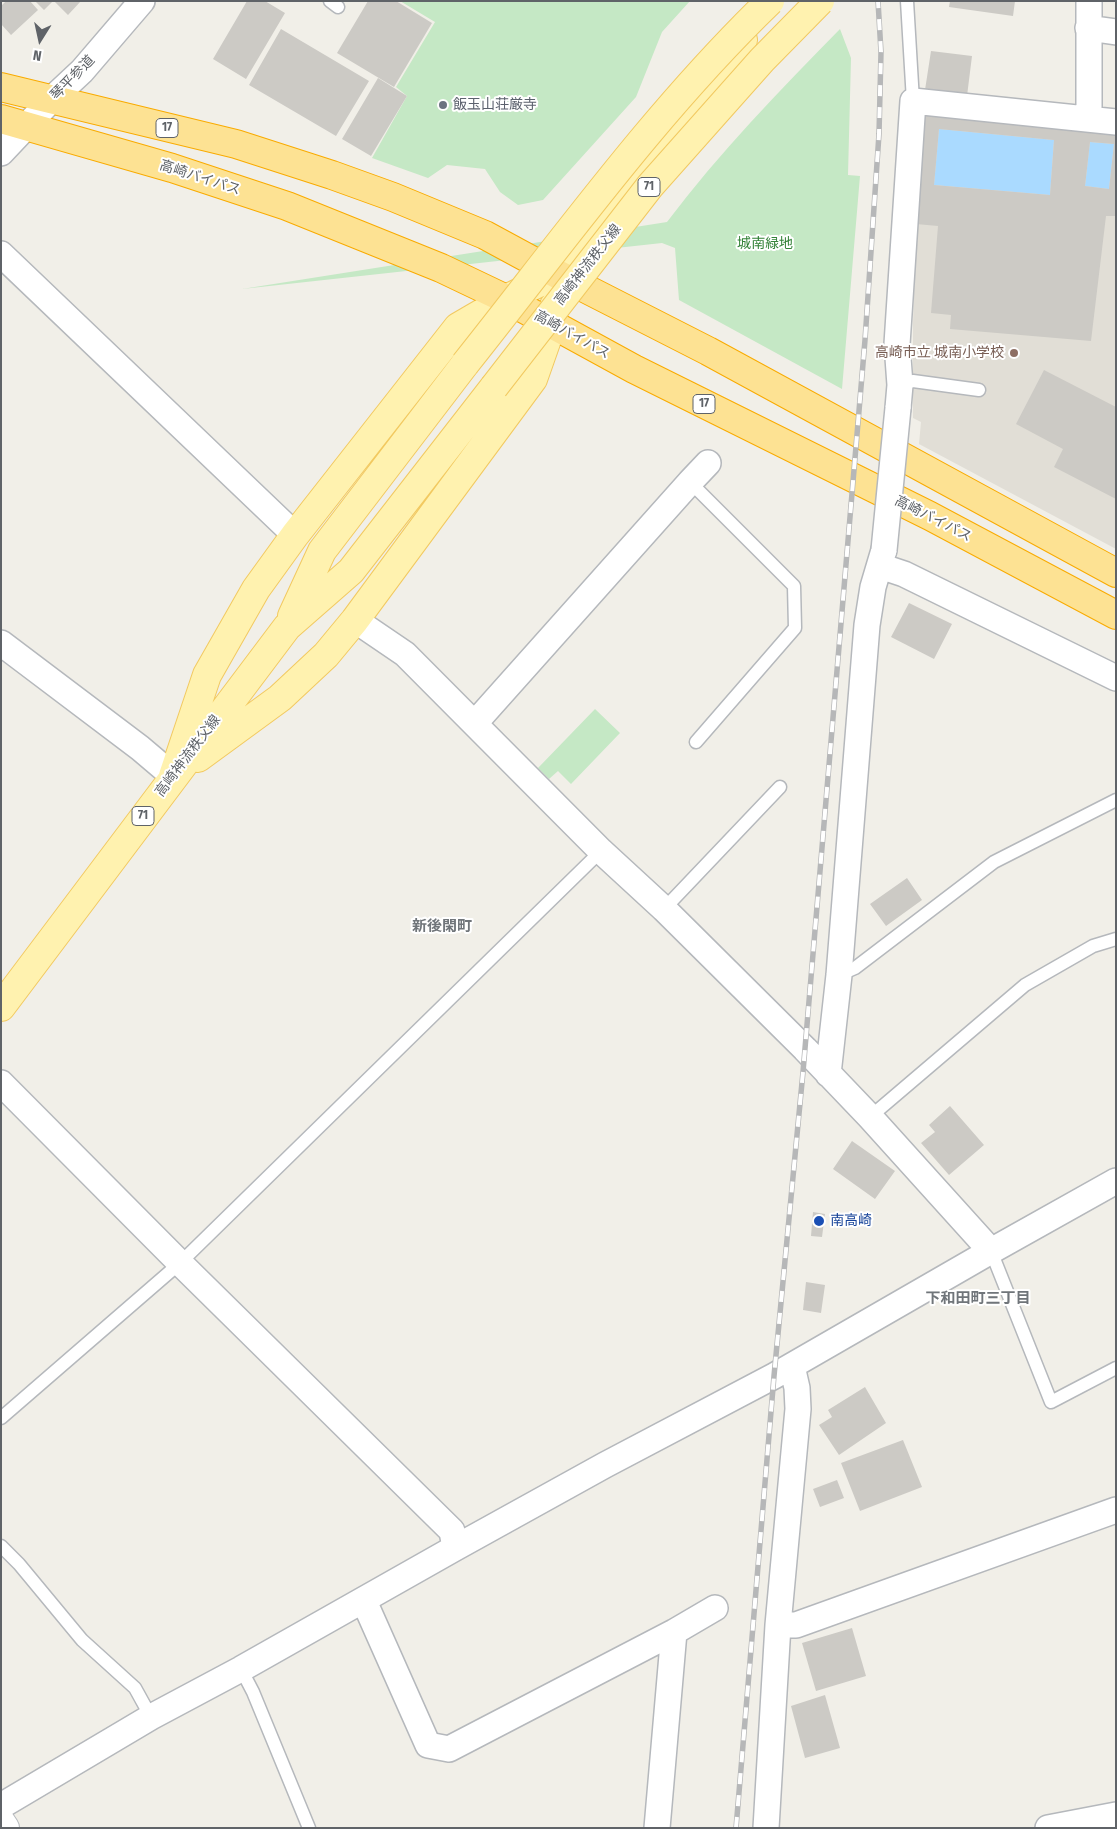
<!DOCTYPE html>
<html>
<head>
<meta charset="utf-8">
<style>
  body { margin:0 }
  #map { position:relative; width:1117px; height:1829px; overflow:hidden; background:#f1efe8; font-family:"Fira Sans Condensed",sans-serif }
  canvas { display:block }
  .frame { position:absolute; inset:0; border:2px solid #5f6368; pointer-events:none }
  .north { position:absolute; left:15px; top:15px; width:50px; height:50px; -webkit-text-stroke:4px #fff; paint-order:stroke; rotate:190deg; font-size:14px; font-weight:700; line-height:20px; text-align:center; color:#5f6368 }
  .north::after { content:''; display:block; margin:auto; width:18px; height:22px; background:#5f6368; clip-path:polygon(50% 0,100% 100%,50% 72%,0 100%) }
</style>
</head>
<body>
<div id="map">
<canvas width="1117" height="1829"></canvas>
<div class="frame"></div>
<div class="north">N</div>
</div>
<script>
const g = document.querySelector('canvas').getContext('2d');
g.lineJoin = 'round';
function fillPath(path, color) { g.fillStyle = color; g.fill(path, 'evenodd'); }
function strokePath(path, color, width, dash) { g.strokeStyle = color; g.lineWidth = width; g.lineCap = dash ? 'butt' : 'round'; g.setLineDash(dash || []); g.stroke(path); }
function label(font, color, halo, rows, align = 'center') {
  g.font = font + ' "Fira Sans Condensed","Noto Sans JP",sans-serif'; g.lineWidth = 4; g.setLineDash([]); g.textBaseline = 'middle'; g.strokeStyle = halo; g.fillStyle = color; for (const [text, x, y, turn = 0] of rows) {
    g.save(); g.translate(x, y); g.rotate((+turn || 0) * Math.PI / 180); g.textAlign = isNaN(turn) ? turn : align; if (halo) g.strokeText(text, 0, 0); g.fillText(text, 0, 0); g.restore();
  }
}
const education = new Path2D(`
  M 926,115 L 1116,133 L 1116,549 L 919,444 L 921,422 L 913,418 L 913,324 L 917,196 L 922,120 Z`);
const green = new Path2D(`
  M 400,1 L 690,1 L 662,32 L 636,97 L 543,200 L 518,205 L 500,192 L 485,169 L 447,165 L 428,178 L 372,158 L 407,96 L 396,87 L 435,22 Z
  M 840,29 L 851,58 L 848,175 L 860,176 L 842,389 L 679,300 L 675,248 L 662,243 L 242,289 L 667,222 C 719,153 780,90 840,29 Z
  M 595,709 L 620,733 L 571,784 L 558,771 L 549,779 L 538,768 Z`);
const water = new Path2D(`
  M 939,129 L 1054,140 L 1050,195 L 934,185 Z
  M 1090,142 L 1114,144 L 1109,189 L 1085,186 Z`);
const building = new Path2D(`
  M 6,1 L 30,1 L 38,10 L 11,35 L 1,24 L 1,6 Z
  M 35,1 L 53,1 L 44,10 Z
  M 54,1 L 81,1 L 68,15 Z
  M 247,1 L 265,1 L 285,13 L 246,79 L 213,59 Z
  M 368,1 L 396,1 L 432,23 L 394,87 L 337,53 Z
  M 950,1 L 1015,1 L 1013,16 L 949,7 Z
  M 281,29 L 369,81 L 336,136 L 249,85 Z
  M 931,51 L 972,56 L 967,96 L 925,90 Z
  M 378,78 L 407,96 L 371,156 L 342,139 Z
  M 926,115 L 1116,133 L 1116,216 L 1106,216 L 1091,341 L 950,329 L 951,315 L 931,313 L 938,226 L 916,224 L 922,120 ZM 939,129 L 1054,140 L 1050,195 L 934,185 ZM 1090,142 L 1114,144 L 1109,189 L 1085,186 Z
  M 1044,370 L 1116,407 L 1116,499 L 1054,467 L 1063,449 L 1016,424 Z
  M 909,603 L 952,624 L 934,659 L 891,637 Z
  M 907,878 L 922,900 L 886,926 L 870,904 Z
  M 950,1106 L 984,1145 L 949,1175 L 921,1143 L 935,1132 L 929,1125 Z
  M 852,1141 L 895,1171 L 875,1199 L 833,1169 Z
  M 813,1212 L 825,1214 L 822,1237 L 811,1236 Z
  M 806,1282 L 825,1285 L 821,1313 L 803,1310 Z
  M 865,1387 L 886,1423 L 839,1455 L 819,1425 L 832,1417 L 828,1410 Z
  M 903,1440 L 922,1487 L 860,1511 L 841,1463 Z
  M 837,1480 L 844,1498 L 820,1507 L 813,1489 Z
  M 852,1628 L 866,1676 L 816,1691 L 802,1643 Z
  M 825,1695 L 840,1748 L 805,1758 L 791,1706 Z`);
const lane = new Path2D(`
  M 330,1 L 338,7
  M 907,1 L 913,101
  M 900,385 L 913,381 L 979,390
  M 690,482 L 794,586 L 795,628 L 696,742
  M 664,909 L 780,787
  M 839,975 L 855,968 L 994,862 L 1116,800
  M 870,1117 L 1025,985 L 1093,946 L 1116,939
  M 991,1251 L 1051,1402 L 1116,1368
  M 1,1418 L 180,1263 L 601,851
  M 1,1546 L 19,1564 L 82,1640 L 135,1688 L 151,1717
  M 241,1669 L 253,1692 L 309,1828`);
const street = new Path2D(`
  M 1089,1 L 1089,118
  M 1088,28 L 1116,32
  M 1,153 L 52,99 L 82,71 L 142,1
  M 1,254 L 295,535
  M 898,408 L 900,385 L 897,344 L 913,101 L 1116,122
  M 880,566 L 904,574 L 1116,678
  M 355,620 L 405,654 L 601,851 L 664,909 L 805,1049 L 870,1117 L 991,1251
  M 1,643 L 140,748 L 173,776
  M 475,723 L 690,482 L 708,463
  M 828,1074 L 839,975 L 867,625 L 873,587 L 884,550
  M 1,1083 L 180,1263 L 452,1531 L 455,1548
  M 364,1601 L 428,1745 L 449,1749 L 674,1632 L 715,1608
  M 778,1625 L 796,1625 L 1116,1510
  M 1,1806 L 151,1717 L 241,1669 L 455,1548 L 605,1465 L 774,1376 L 991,1251 L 1116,1181
  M 657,1828 L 674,1632
  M 766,1828 L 778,1625 L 798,1409 L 797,1388 L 792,1366
  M 1048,1828 L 1116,1815`);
const secondary = new Path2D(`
  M 1,1822 L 5,1828`);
const primary = new Path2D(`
  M 292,616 L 322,551 L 465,364
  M 198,758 L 280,698 L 326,655 L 355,620 L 533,379 L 552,325 L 554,306
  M 173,776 L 207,675 L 256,589 L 295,535 L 458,327 L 506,299 L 557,274 L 689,116 L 743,40
  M 1,1007 L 287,627 L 351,571 L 494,387`);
const highway = new Path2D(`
  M 1,87 L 236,144 L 332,175 L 393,197 L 485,235 L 557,274 L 708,351 L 1116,573
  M 1,119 L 172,168 L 287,206 L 441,268 L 506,299 L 634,369 L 930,516 L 1116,615`);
const rail = new Path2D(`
  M 736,1828 L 774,1376 L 803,1072 L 865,340 L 879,134 L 881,52 L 878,1`);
const streetBridge = new Path2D(`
  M 884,550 L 898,408`);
const primaryBridge = new Path2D(`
  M 465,364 C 563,241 656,111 770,1
  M 494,387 L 650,186 L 762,60 L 820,1`);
const markers = [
  [443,105,5,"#6b7280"],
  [1014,353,5,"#8d6e63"],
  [819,1221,6,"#1a4fb4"]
];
const shields = [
  [167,128,22],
  [649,187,22],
  [704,404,22],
  [143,816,22]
];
const shieldNames = [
  ["17",167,128],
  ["71",649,187],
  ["17",704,404],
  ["71",143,816]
];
const streetNames = [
  ["琴平参道",73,78,-46],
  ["高崎バイパス",200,178,18],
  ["高崎神流秩父線",588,265,-52],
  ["高崎バイパス",572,335,29],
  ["高崎バイパス",933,519,27],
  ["高崎神流秩父線",188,756,-53]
];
const worshipNames = [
  ["飯玉山荘厳寺",453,105]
];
const parkNames = [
  ["城南緑地",765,244]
];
const educationNames = [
  ["高崎市立 城南小学校",1004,353]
];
const transitNames = [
  ["南高崎",830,1221]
];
const neighbourhoodNames = [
  ["新後閑町",442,927],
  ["下和田町三丁目",978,1299]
];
fillPath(education, '#e1ded6');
fillPath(green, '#c5e8c5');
fillPath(water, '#aadaff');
fillPath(building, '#cccac5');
strokePath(lane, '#b5b8bc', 15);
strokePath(street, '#b5b8bc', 28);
strokePath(secondary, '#b6babf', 30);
strokePath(primary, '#f2c960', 30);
strokePath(highway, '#f9ab00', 30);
strokePath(lane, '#fff', 12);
strokePath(street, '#fff', 25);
strokePath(secondary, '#fff', 28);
strokePath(primary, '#fff2af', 28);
strokePath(highway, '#fde293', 28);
strokePath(rail, '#b6b7b8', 5.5);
strokePath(rail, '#fff', 4, [11]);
strokePath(streetBridge, '#b5b8bc', 28, []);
strokePath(primaryBridge, '#f2c960', 30, []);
strokePath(streetBridge, '#fff', 25);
strokePath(primaryBridge, '#fff2af', 28);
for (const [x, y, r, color] of markers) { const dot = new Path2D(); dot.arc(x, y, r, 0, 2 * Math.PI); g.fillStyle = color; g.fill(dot); strokePath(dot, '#fff', 2); }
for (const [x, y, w] of shields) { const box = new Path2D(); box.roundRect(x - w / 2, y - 9.5, w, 19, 4); g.fillStyle = '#fff'; g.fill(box); strokePath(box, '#5f6368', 1); }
label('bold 12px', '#5f6368', null, shieldNames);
label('14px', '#5f6368', '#fff', streetNames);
label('14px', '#5b616d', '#fff', worshipNames, 'left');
label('14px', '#348238', '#fff', parkNames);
label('14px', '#785e54', '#fff', educationNames, 'right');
label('14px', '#164399', '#fff', transitNames, 'left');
label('bold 15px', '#70757a', '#fff', neighbourhoodNames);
</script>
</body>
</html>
